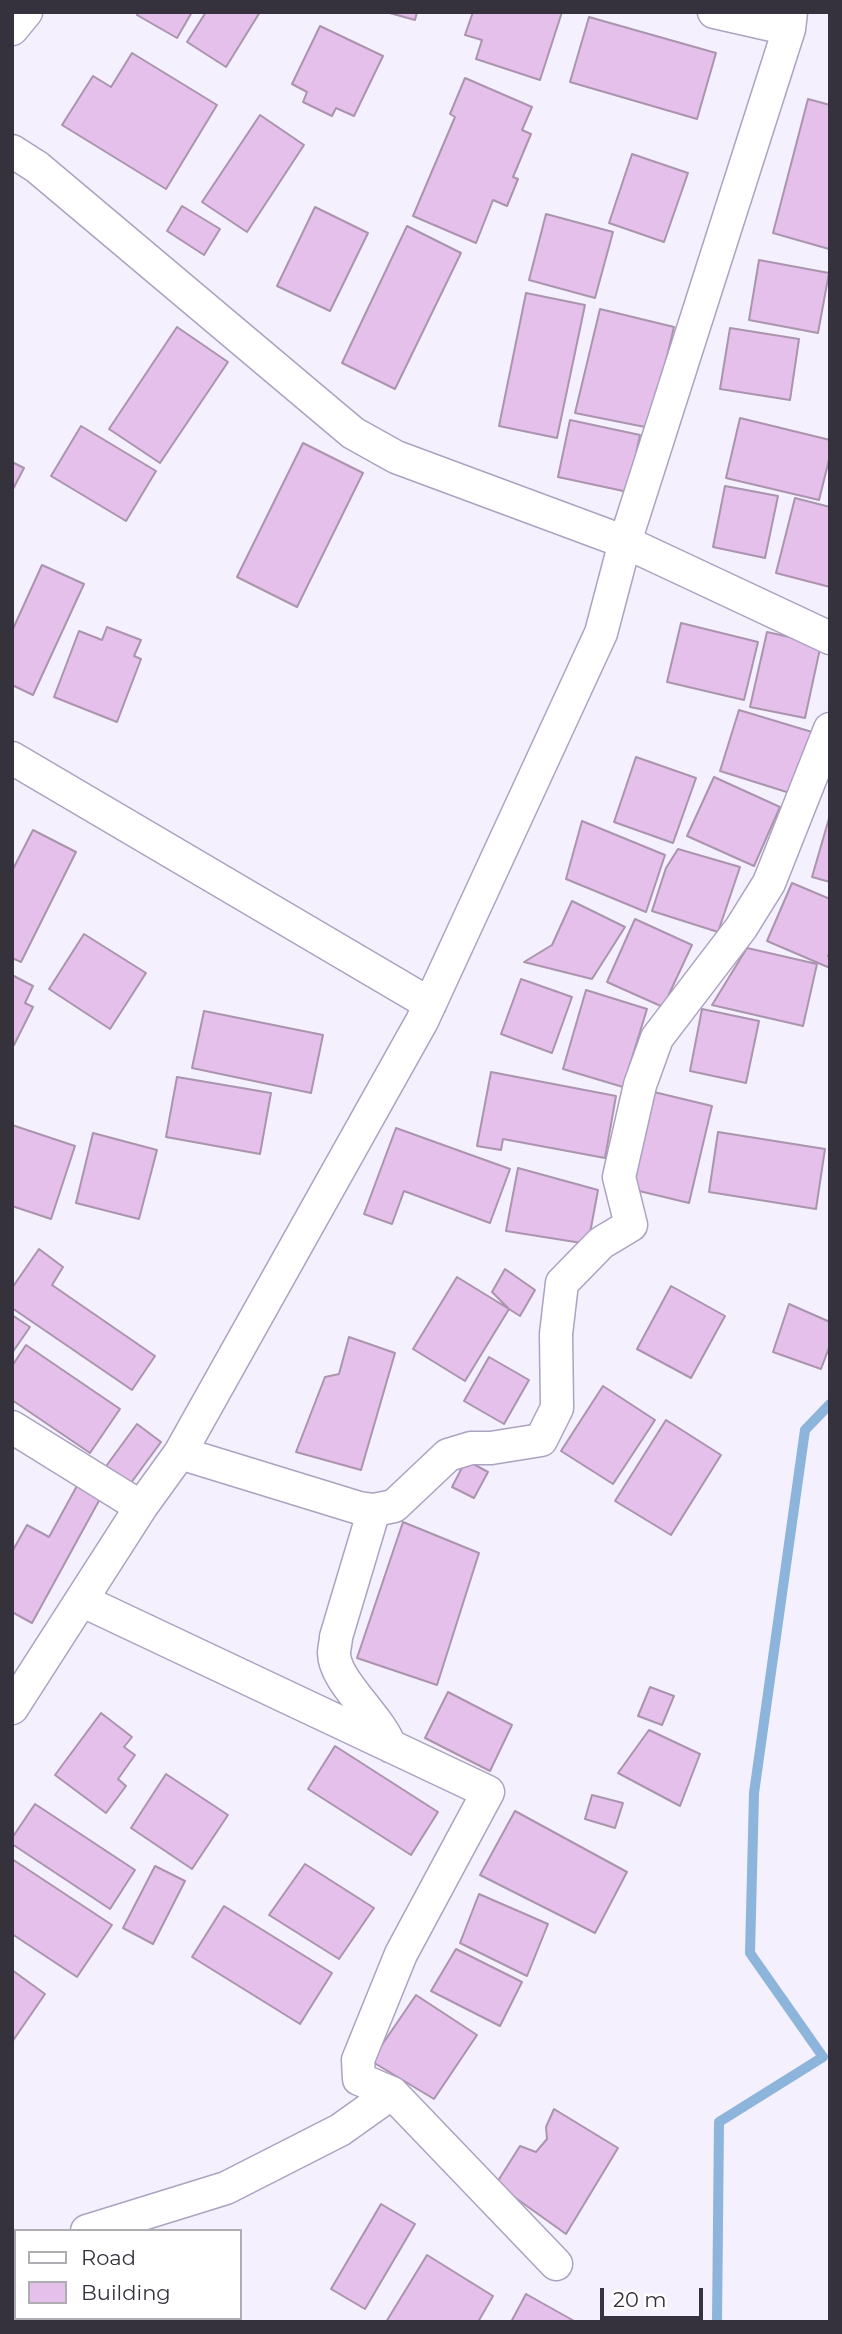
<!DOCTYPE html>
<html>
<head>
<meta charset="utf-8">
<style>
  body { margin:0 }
  #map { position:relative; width:842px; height:2334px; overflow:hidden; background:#f4f0fd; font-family:Montserrat,sans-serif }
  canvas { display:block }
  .frame { position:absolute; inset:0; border:14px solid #35313d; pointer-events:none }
  .legend { position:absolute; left:14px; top:2229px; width:228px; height:91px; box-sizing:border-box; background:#fff; border:2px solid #aeadb1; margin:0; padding:9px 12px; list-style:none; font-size:21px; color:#35313d }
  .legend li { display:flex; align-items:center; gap:14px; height:35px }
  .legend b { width:35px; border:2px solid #aeadb1 }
  .scale { position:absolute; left:600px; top:2288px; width:103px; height:32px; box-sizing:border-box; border:4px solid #35313d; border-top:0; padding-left:9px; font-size:21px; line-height:24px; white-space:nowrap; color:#35313d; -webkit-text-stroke:5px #fff; paint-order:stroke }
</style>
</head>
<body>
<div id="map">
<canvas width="842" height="2334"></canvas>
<div class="frame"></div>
<ul class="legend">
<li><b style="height:9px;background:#fff"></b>Road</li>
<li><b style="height:19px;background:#e5c0eb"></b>Building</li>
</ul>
<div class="scale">20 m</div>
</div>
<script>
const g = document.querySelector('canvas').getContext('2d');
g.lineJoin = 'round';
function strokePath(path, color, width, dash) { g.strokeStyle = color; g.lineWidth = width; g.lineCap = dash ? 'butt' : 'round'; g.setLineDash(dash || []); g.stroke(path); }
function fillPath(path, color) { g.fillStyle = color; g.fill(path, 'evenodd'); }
const stream = new Path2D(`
  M 717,2322 L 719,2122 L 823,2057 L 750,1953 L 754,1793 L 805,1430 L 830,1404`);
const building = new Path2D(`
  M 138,12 L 192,12 L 177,38 L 137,15 Z
  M 206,12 L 260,12 L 226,67 L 187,42 Z
  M 386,12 L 417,12 L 415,20 Z
  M 473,12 L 562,12 L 540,80 L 476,59 L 482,40 L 465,35 Z
  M 589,17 L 716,53 L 697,119 L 570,82 Z
  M 320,26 L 383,56 L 354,116 L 336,108 L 332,116 L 303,102 L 307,92 L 292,84 Z
  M 132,53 L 217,105 L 166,189 L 62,125 L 93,76 L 111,87 Z
  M 465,78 L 532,107 L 522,130 L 531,134 L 513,177 L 518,179 L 507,206 L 493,200 L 476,243 L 413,216 L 455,117 L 450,114 Z
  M 808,99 L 830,105 L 829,249 L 773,233 Z
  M 260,115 L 304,145 L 247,232 L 202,202 Z
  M 632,154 L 688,173 L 664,242 L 609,223 Z
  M 182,206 L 220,229 L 204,255 L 167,231 Z
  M 315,207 L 368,233 L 330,311 L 277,286 Z
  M 546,214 L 613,232 L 595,298 L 529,280 Z
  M 407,226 L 461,253 L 395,389 L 342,363 Z
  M 759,260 L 829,273 L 818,333 L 749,320 Z
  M 526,293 L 585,305 L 557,438 L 499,426 Z
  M 600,309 L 674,327 L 650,428 L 575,413 Z
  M 177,327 L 228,362 L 160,463 L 109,429 Z
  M 730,328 L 799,339 L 790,400 L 720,389 Z
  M 740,418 L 830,440 L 830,456 L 819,500 L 726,478 Z
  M 570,420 L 640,435 L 628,492 L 558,477 Z
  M 81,426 L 156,471 L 126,521 L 51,476 Z
  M 303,443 L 363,473 L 297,607 L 237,577 Z
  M 12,462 L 24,468 L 12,491 Z
  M 725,486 L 778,496 L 765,558 L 713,547 Z
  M 795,498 L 830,507 L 830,587 L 776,573 Z
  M 42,565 L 84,584 L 33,695 L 12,685 L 12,631 Z
  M 681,623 L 758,642 L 744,700 L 667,682 Z
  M 107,627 L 141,640 L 134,656 L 141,659 L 117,722 L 54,697 L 79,631 L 102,640 Z
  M 767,632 L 821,644 L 805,718 L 750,707 Z
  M 739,710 L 812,732 L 793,794 L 720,771 Z
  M 636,757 L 696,778 L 673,843 L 614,822 Z
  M 714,777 L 780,807 L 754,866 L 687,836 Z
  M 830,815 L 830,882 L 812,877 Z
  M 582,821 L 665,855 L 646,912 L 566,879 Z
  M 33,830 L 76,852 L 21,962 L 12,958 L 12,871 Z
  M 678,849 L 740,867 L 718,932 L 652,911 L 666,868 Z
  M 792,883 L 830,899 L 830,951 L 828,956 L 830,956 L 830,968 L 767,941 Z
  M 572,901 L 625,927 L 592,979 L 524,962 L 552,945 Z
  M 635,919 L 692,945 L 663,1007 L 607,982 Z
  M 84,934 L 146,973 L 110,1029 L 49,989 Z
  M 747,948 L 817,964 L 803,1026 L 712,1005 Z
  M 12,975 L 33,986 L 25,1003 L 33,1007 L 14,1045 L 12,1044 Z
  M 521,979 L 572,997 L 552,1053 L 501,1034 Z
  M 586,990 L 647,1009 L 623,1087 L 563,1069 Z
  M 702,1009 L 759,1021 L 746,1083 L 690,1071 Z
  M 204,1011 L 323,1035 L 311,1093 L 192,1068 Z
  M 491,1072 L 616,1096 L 605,1158 L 503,1139 L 501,1150 L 477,1146 Z
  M 177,1077 L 271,1093 L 260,1154 L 166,1137 Z
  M 654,1092 L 712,1106 L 689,1203 L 631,1189 Z
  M 12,1125 L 75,1146 L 51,1219 L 12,1206 Z
  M 396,1128 L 510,1169 L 490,1223 L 404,1191 L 392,1224 L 364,1214 Z
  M 718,1132 L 825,1149 L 816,1209 L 709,1192 Z
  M 93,1133 L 157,1150 L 139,1219 L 76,1203 Z
  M 518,1168 L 598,1190 L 588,1244 L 506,1231 Z
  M 39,1249 L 63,1267 L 52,1285 L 155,1356 L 132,1390 L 12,1308 L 12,1288 Z
  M 505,1269 L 535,1290 L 520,1316 L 509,1309 L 492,1292 Z
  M 457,1277 L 509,1309 L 465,1381 L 413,1349 Z
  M 671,1286 L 725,1316 L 691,1378 L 637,1349 Z
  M 789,1304 L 830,1322 L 830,1345 L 821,1369 L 773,1352 Z
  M 12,1315 L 30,1327 L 12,1353 Z
  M 349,1337 L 395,1353 L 361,1470 L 296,1452 L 325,1377 L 339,1374 Z
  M 26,1345 L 120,1409 L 90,1453 L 12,1400 L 12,1366 Z
  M 489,1357 L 529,1380 L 504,1424 L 464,1401 Z
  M 603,1386 L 655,1420 L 613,1484 L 561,1451 Z
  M 666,1420 L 721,1455 L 671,1535 L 615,1501 Z
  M 137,1424 L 161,1442 L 128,1487 L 104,1469 Z
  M 466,1460 L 488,1472 L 474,1498 L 452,1487 Z
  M 78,1484 L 101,1497 L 32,1623 L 12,1612 L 12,1552 L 27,1525 L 49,1537 Z
  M 403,1522 L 479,1553 L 437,1685 L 357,1658 Z
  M 650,1687 L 674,1696 L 662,1725 L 638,1716 Z
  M 448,1692 L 512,1725 L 490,1771 L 425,1738 Z
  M 101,1713 L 132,1737 L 124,1747 L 135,1755 L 118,1779 L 126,1786 L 106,1813 L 55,1775 Z
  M 649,1730 L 700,1754 L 680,1806 L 618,1773 Z
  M 335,1746 L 438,1812 L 411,1855 L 308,1789 Z
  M 166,1774 L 228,1815 L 192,1869 L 131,1828 Z
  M 592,1795 L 623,1803 L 615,1828 L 585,1819 Z
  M 35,1804 L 135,1870 L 110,1909 L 12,1844 L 12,1838 Z
  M 515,1811 L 627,1872 L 595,1933 L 480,1875 Z
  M 12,1859 L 112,1925 L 77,1977 L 12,1934 Z
  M 305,1864 L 374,1908 L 339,1959 L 269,1915 Z
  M 155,1866 L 185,1881 L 153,1944 L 123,1928 Z
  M 479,1894 L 548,1924 L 527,1976 L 460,1943 Z
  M 224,1906 L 332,1973 L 300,2024 L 192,1957 Z
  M 456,1949 L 522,1982 L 500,2026 L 431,1991 Z
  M 12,1970 L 45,1994 L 12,2042 Z
  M 416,1995 L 477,2035 L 434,2099 L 371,2061 Z
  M 554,2109 L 618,2148 L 566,2234 L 496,2184 L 520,2146 L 536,2152 L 547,2139 L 546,2127 Z
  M 381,2204 L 415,2224 L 365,2309 L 331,2289 Z
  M 427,2255 L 493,2296 L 478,2322 L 386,2322 Z
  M 526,2294 L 576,2322 L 511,2322 Z
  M 16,2299 L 16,2318 L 56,2318 L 53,2322 L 12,2322 L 12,2306 Z
  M 119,2318 L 184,2318 L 183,2322 L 117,2322 Z`);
const street = new Path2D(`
  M 714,12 L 789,29
  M 12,29 L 26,12
  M 12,151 L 37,167 L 353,433 L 396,457 L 625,542 L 830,638
  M 12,758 L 430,1004
  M 12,1427 L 141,1507
  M 180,1453 L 359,1508 L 374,1510 L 394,1506 L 448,1455 L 471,1448 L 491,1448 L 541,1440 L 557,1408 L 556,1334 L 562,1283 L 601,1243 L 631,1225 L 619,1177 L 640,1085 L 657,1038 L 741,928 L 769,883 L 830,729
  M 374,1510 L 336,1637 C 336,1642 334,1648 334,1653 C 334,1681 379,1716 390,1746
  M 83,1601 L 488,1792 L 401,1954 L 358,2060 L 359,2079 L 392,2093 L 556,2264
  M 12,1708 L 141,1507 L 180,1453 L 422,1021 L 601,633 L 625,542 L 789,29 L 791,12
  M 87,2231 L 226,2188 L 340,2130 L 392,2093
  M 12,2263 L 16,2261`);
strokePath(stream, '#8db4db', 10);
fillPath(building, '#e5c0eb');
strokePath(building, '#aa94ae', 2);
strokePath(street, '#aca2c1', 35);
strokePath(street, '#fff', 32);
</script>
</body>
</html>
